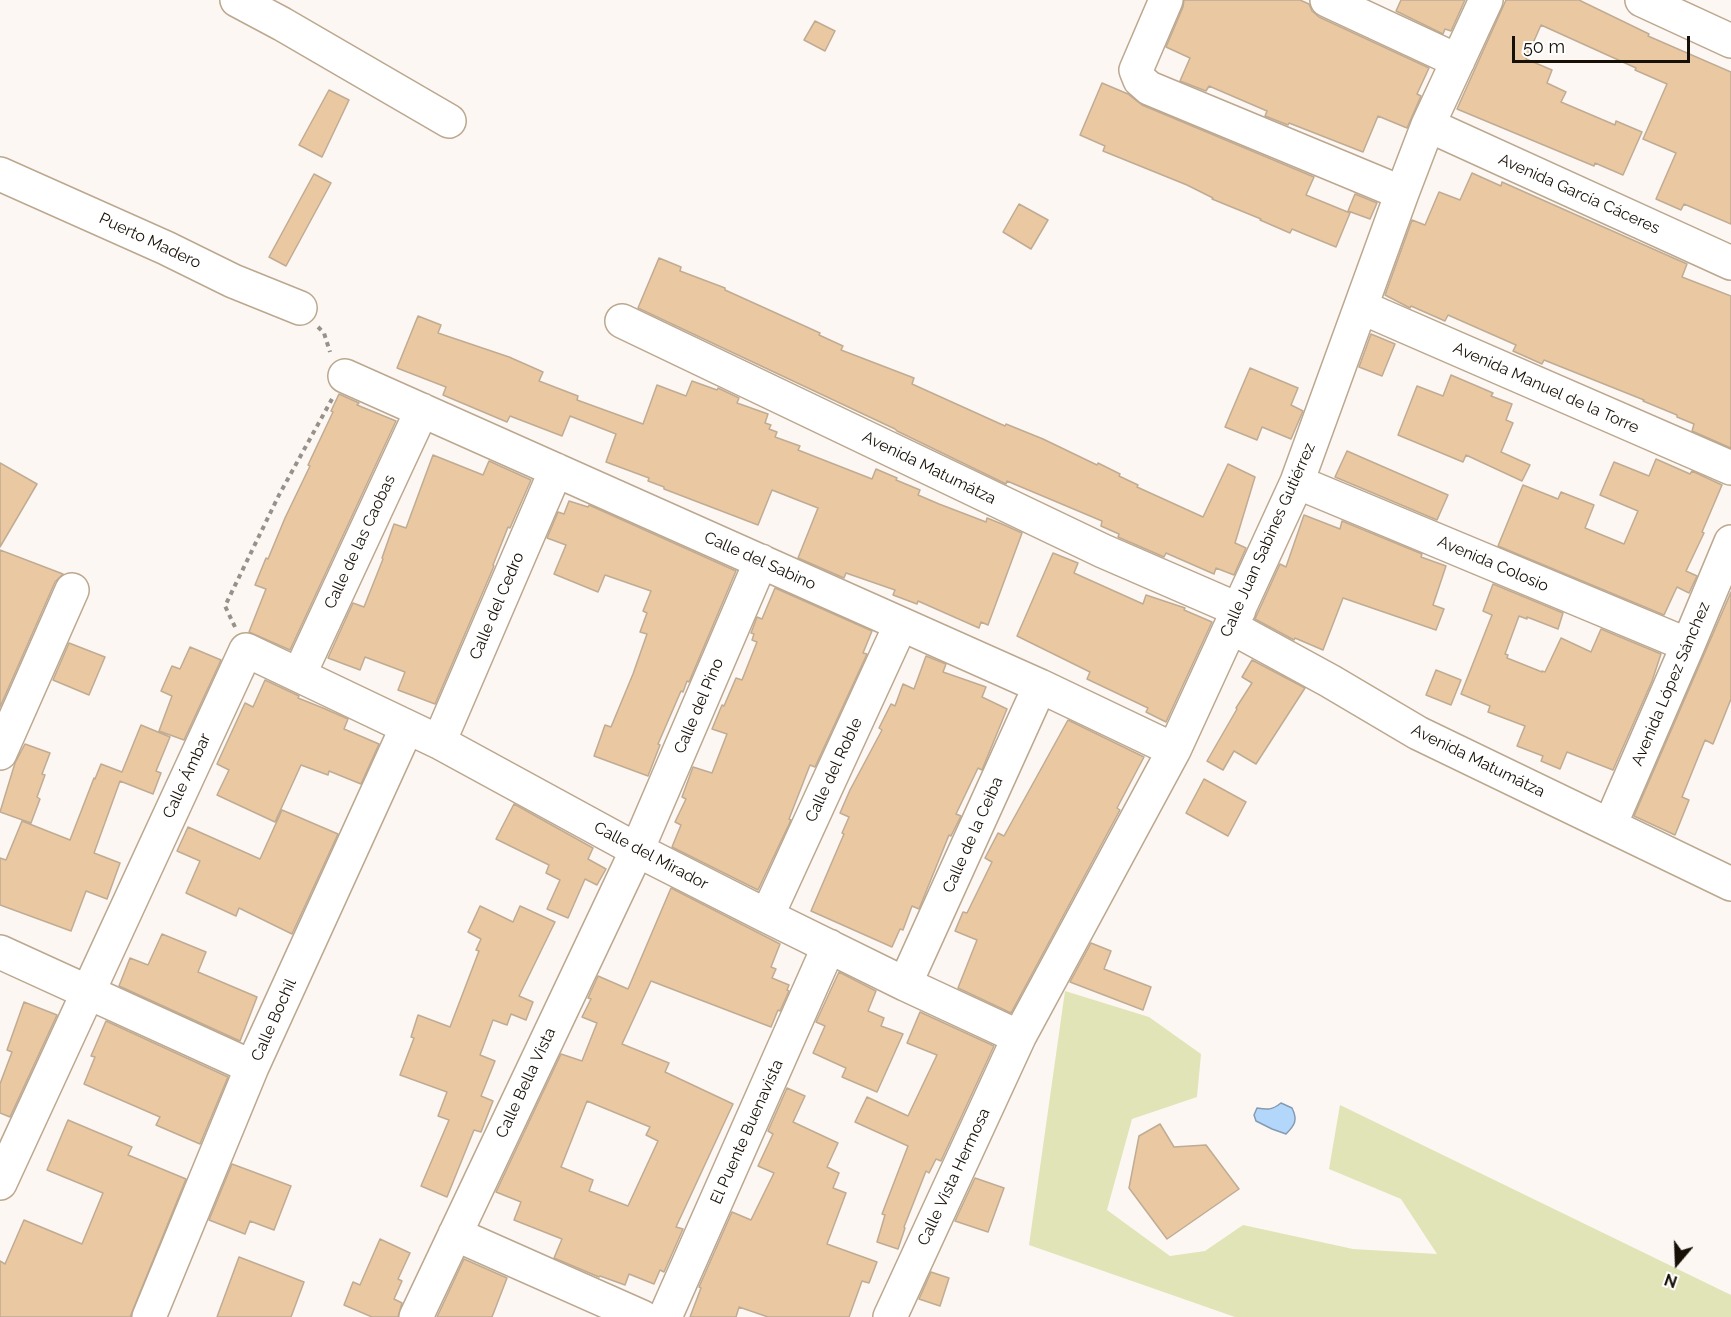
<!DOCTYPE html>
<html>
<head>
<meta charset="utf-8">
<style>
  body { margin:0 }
  #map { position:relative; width:1731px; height:1317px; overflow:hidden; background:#fcf7f2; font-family:Raleway,sans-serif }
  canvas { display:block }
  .north { position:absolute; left:1647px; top:1233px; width:60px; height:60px; -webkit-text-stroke:4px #fff; paint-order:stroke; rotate:199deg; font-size:16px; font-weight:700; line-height:24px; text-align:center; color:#171007 }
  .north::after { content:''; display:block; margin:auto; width:21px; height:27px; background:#171007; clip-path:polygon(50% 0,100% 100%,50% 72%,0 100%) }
  .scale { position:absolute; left:1512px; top:36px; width:178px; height:27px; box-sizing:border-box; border:3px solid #171007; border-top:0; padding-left:8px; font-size:18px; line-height:21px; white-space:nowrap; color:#171007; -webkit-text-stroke:4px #fff; paint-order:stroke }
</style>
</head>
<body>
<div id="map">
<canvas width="1731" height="1317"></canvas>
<div class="north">N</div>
<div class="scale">50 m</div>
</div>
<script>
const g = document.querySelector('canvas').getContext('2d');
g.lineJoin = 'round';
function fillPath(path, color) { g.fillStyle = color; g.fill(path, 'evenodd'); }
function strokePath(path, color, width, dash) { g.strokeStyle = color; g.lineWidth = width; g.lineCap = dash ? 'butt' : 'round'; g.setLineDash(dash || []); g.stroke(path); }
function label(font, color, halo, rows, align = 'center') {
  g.font = font + ' Raleway,sans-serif'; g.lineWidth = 4.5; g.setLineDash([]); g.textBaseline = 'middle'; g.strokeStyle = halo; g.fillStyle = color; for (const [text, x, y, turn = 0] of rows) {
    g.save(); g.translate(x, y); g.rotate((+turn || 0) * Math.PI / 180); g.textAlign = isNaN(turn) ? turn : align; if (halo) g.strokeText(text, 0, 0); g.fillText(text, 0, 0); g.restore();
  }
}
const green = new Path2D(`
  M 1065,991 L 1149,1017 L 1201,1054 L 1197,1097 L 1132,1119 L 1107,1210 L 1170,1256 L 1205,1251 L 1243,1225 L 1353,1249 L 1437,1254 L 1401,1199 L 1329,1169 L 1340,1105 L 1731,1295 L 1731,1317 L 1235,1317 L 1029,1245 Z`);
const water = new Path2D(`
  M 1281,1103 L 1292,1108 C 1298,1120 1295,1125 1286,1134 L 1272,1129 L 1256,1121 L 1254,1115 L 1257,1108 C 1268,1110 1272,1110 1281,1103 Z`);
const building = new Path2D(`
  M 1184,0 L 1300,0 L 1309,4 L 1312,11 L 1319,17 L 1429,68 L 1417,94 L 1421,96 L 1407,128 L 1378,116 L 1363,152 L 1289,123 L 1288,125 L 1265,116 L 1267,111 L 1209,86 L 1206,91 L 1180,81 L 1190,58 L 1166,47 L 1183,7 Z
  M 1401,0 L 1465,0 L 1451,31 L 1445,29 L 1443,34 L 1396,11 Z
  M 1506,0 L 1579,0 L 1649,34 L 1648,36 L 1731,72 L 1731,224 L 1684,204 L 1681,210 L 1656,199 L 1676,153 L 1643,139 L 1667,84 L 1635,70 L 1636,68 L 1541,25 L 1526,59 L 1552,70 L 1547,83 L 1566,92 L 1561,102 L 1615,125 L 1616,121 L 1642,132 L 1623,175 L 1595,163 L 1594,166 L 1457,109 Z
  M 815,21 L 835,31 L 825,51 L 804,40 Z
  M 1102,83 L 1128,94 L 1142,105 L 1314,177 L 1306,195 L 1350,213 L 1336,247 L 1292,229 L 1290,233 L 1260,220 L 1261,219 L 1212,199 L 1213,198 L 1187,185 L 1103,151 L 1105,146 L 1080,135 Z
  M 329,90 L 349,100 L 322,157 L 299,145 Z
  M 1472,173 L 1501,186 L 1502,182 L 1687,264 L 1682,277 L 1731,296 L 1731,448 L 1692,431 L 1694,424 L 1677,417 L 1677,415 L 1643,401 L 1644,400 L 1544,360 L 1542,364 L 1513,351 L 1516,345 L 1448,315 L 1445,321 L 1411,306 L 1410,308 L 1385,295 L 1412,220 L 1425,225 L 1439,192 L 1460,200 Z
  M 314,174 L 331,183 L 286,266 L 269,257 Z
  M 1355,194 L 1377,203 L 1370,219 L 1348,211 Z
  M 1019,204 L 1048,220 L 1031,249 L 1003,232 Z
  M 659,258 L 681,267 L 680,271 L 725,288 L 725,290 L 820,333 L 819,335 L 843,346 L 841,350 L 914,378 L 912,384 L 1005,426 L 1006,424 L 1043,439 L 1097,465 L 1098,463 L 1120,474 L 1119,476 L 1138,485 L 1137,487 L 1203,517 L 1228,464 L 1255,477 L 1235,543 L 1246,548 L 1234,575 L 1216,568 L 1214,574 L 1166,553 L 1164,557 L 1118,537 L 1119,534 L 1101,526 L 1102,521 L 1007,481 L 1006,484 L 897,431 L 895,429 L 638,308 Z
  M 418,316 L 441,325 L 438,333 L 509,357 L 543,372 L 539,381 L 578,396 L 577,400 L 643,424 L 657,385 L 686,396 L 692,381 L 717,390 L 718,388 L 739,398 L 737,403 L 768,414 L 765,423 L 771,425 L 769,429 L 777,432 L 775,437 L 800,446 L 798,450 L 872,479 L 876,469 L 897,478 L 896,480 L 920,490 L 918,495 L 939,504 L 986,522 L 987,518 L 1002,524 L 1022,533 L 988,625 L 981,622 L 979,628 L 918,601 L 917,604 L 893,595 L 895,590 L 846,573 L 844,578 L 798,558 L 818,508 L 772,490 L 758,525 L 664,489 L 664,487 L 648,481 L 649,478 L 606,462 L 616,434 L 570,416 L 562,436 L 510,416 L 507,422 L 443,395 L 446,387 L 397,368 Z
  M 1371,334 L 1395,344 L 1382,376 L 1359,367 Z
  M 1250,368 L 1298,388 L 1291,405 L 1303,411 L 1291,439 L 1262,427 L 1257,440 L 1225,427 Z
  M 1451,375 L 1493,393 L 1491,396 L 1512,404 L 1506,420 L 1513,423 L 1501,452 L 1530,465 L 1522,481 L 1466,455 L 1463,462 L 1398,435 L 1417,386 L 1443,396 Z
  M 339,394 L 359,403 L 357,405 L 396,421 L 290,650 L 249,632 L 266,589 L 255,585 L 266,558 L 268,559 L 285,518 L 310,466 L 308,465 L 333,412 L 331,411 Z
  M 1347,451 L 1448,495 L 1437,520 L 1335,477 Z
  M 433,455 L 483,475 L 489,461 L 531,480 L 510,528 L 508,527 L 493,565 L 494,566 L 435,704 L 398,690 L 405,672 L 365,657 L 360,670 L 328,658 L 353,603 L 364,607 L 383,559 L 382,558 L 394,524 L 406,528 Z
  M 1656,459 L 1690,474 L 1692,471 L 1722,485 L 1702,532 L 1704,533 L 1686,571 L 1697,576 L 1689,593 L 1677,587 L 1664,615 L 1498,546 L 1523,485 L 1558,499 L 1561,492 L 1594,505 L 1585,528 L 1624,544 L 1638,511 L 1600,495 L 1614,462 L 1649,476 Z
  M 0,463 L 37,484 L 0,547 Z
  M 569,501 L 588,507 L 589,505 L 736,571 L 689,682 L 687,681 L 683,692 L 681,691 L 658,744 L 660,745 L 648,776 L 594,756 L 605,725 L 611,727 L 633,674 L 647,634 L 640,632 L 647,613 L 643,611 L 651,591 L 605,575 L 598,592 L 554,574 L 566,545 L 547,538 L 558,512 L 564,514 Z
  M 1304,515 L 1340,529 L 1342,521 L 1422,554 L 1421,557 L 1446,566 L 1433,605 L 1444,609 L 1436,630 L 1343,598 L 1323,650 L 1295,638 L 1294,640 L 1255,619 L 1280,564 L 1286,567 Z
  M 0,550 L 63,574 L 55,582 L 0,707 Z
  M 1053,553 L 1078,563 L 1074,573 L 1143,604 L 1146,595 L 1185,608 L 1184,610 L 1212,622 L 1166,722 L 1146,712 L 1148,708 L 1087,679 L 1090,672 L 1017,636 Z
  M 1493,584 L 1563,613 L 1558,629 L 1527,617 L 1527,619 L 1519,616 L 1505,654 L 1508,655 L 1507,658 L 1542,672 L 1542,671 L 1545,672 L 1561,638 L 1591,652 L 1601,629 L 1661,654 L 1652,681 L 1613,770 L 1567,752 L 1560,769 L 1541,761 L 1543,756 L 1517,746 L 1525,726 L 1488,712 L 1490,706 L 1461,694 L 1492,615 L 1483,611 Z
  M 775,588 L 872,631 L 863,653 L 867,654 L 815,767 L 810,765 L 789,819 L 791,820 L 758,890 L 672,847 L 681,825 L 675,822 L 686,799 L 682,797 L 693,767 L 712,773 L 727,734 L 712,729 L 722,705 L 724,706 L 736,678 L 742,680 L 757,642 L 752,640 L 754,634 L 751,633 L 757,617 L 762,619 Z
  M 1731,592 L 1731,699 L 1713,744 L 1705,740 L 1682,797 L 1689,800 L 1675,835 L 1634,816 Z
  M 69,643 L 105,657 L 89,695 L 53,680 Z
  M 190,647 L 221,660 L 184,740 L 159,731 L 172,696 L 161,691 L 172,666 L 180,669 Z
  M 926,656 L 946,664 L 943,672 L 986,687 L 982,697 L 1007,709 L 982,770 L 978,768 L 956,814 L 961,816 L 951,836 L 949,835 L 919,909 L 912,906 L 903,930 L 900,929 L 892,947 L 811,911 L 844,834 L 842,833 L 849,817 L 840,813 L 850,790 L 882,730 L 879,728 L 891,704 L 895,706 L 903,684 L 914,689 Z
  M 1252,660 L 1305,688 L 1256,764 L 1234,751 L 1223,770 L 1207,761 L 1237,709 L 1236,708 L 1252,683 L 1242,677 Z
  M 1436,670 L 1461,680 L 1451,705 L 1426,695 Z
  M 265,680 L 299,696 L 298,698 L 323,708 L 348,719 L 344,729 L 379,744 L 361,784 L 329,771 L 328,775 L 301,765 L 275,822 L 217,795 L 229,770 L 217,764 L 245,703 L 253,707 Z
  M 1068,720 L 1144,757 L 1117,808 L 1120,810 L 1011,1013 L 958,988 L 977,940 L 955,931 L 963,912 L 967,913 L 992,862 L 985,858 L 998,833 L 1004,836 Z
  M 141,725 L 170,737 L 156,771 L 161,773 L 153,794 L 120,781 L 94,853 L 120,863 L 107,899 L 86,891 L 71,931 L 0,905 L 0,858 L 6,860 L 22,821 L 70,840 L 94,778 L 95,779 L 101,764 L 122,772 Z
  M 25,744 L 50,753 L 42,774 L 45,775 L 37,797 L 40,799 L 31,823 L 0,812 L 15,763 Z
  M 1204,779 L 1246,802 L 1228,836 L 1186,813 Z
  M 514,804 L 593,848 L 588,859 L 606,869 L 597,885 L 585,879 L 568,918 L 547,909 L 560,880 L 546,873 L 549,865 L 496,839 Z
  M 282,810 L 338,834 L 292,934 L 239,908 L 236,916 L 186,893 L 200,861 L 177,851 L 188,827 L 260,859 Z
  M 671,888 L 780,944 L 771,967 L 776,969 L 772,978 L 789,985 L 787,990 L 789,991 L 780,1011 L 778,1010 L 771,1027 L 651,981 L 622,1044 L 669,1063 L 665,1072 L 733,1104 L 676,1227 L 683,1229 L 664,1272 L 660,1270 L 654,1284 L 629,1274 L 625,1285 L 600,1276 L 599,1277 L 554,1258 L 562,1239 L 514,1220 L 521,1202 L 496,1192 L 561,1054 L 582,1061 L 597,1023 L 582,1017 L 591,999 L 588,998 L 598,976 L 628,989 ZM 587,1101 L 650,1127 L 646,1135 L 658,1141 L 628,1206 L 589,1191 L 593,1180 L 561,1167 Z
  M 480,906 L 513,922 L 520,906 L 555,922 L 519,996 L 533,1002 L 526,1020 L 511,1014 L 507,1025 L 493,1020 L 480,1055 L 495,1061 L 481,1096 L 493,1101 L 481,1132 L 474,1130 L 447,1197 L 421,1186 L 449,1120 L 438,1116 L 447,1092 L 400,1075 L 414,1038 L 411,1037 L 418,1015 L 450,1027 L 479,951 L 476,950 L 481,939 L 468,932 Z
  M 162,934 L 206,952 L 198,972 L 257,997 L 240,1041 L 119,986 L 130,958 L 148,965 Z
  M 1091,943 L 1111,951 L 1104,969 L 1151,987 L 1143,1010 L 1070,982 Z
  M 839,972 L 876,991 L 868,1011 L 884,1018 L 881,1026 L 903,1034 L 877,1092 L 842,1077 L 846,1068 L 813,1053 L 825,1026 L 816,1022 Z
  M 24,1002 L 57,1015 L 10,1117 L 0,1113 L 0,1084 L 12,1052 L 7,1050 Z
  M 920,1012 L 994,1046 L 941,1161 L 936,1159 L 929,1173 L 926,1171 L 904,1227 L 905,1228 L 898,1249 L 877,1242 L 885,1215 L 882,1214 L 908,1146 L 855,1122 L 867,1097 L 908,1116 L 937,1055 L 907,1043 Z
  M 106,1021 L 228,1077 L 200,1144 L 156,1125 L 160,1117 L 84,1084 L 95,1057 L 91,1056 Z
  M 787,1088 L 805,1096 L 793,1122 L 838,1143 L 827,1167 L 839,1173 L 833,1188 L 846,1193 L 827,1244 L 877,1262 L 869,1283 L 862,1281 L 849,1317 L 768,1317 L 739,1307 L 736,1317 L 690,1317 L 701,1288 L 699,1287 L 732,1212 L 751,1220 L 774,1173 L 758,1166 L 773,1134 L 768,1131 Z
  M 68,1120 L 132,1147 L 128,1155 L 186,1179 L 130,1317 L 0,1317 L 0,1261 L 5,1264 L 24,1220 L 82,1244 L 103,1193 L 47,1170 Z
  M 1160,1124 L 1174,1147 L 1206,1145 L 1239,1189 L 1167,1239 L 1129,1188 L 1139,1136 Z
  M 232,1164 L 291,1186 L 274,1230 L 250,1221 L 245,1234 L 209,1220 Z
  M 975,1178 L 1004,1188 L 988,1232 L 955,1221 Z
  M 380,1239 L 410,1253 L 398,1279 L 402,1281 L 394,1299 L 402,1303 L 398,1317 L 372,1317 L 344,1305 L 353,1282 L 360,1285 Z
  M 239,1257 L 304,1282 L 291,1317 L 217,1317 Z
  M 464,1259 L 507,1278 L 492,1317 L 437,1317 Z
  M 931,1272 L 949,1278 L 940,1306 L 919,1299 Z`);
const path = new Path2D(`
  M 318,327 L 324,333 L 330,352
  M 235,627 L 225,606 L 279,495 L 332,399`);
const minor = new Path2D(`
  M 237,0 L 282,24 L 449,121
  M 1166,0 L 1136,70 L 1140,80 L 1149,88 L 1402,193
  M 1327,0 L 1458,61
  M 1642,0 L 1731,41
  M 1428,125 L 1731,263
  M 0,174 L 166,248 L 233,281 L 300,308
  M 1361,307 L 1731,468
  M 622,321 L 1103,551 L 1239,610
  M 345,376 L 1040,686 L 1174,750
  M 1297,482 L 1688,645
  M 1231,627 L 1330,681 L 1418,733 L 1731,884
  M 299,675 L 422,410
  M 439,742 L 556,470
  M 0,753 L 72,590
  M 1610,825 L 1688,645 L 1731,542
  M 767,916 L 901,624
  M 0,952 L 252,1067
  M 905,984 L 1040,686
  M 0,1183 L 246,650 L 439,742 L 637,850 L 767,916 L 905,984 L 1019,1037
  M 455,1234 L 642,1317
  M 149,1317 L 252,1067 L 407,727
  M 416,1317 L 637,850 L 761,561
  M 665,1317 L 829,946
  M 890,1317 L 1019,1037 L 1174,750 L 1297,482 L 1402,193 L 1428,125 L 1486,0`);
const streetNames = [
  ["Avenida García Cáceres",1579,194,24],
  ["Puerto Madero",150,241,25],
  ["Avenida Manuel de la Torre",1546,388,24],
  ["Avenida Matumátza",929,468,26],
  ["Calle Juan Sabines Gutiérrez",1268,540,-66],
  ["Calle de las Caobas",360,542,-65],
  ["Calle del Sabino",760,561,24],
  ["Avenida Colosio",1493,564,23],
  ["Calle del Cedro",497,606,-67],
  ["Avenida López Sánchez",1671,684,-67],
  ["Calle del Pino",699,706,-67],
  ["Avenida Matumátza",1478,761,26],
  ["Calle del Roble",834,770,-65],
  ["Calle Ámbar",187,776,-65],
  ["Calle de la Ceiba",973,835,-66],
  ["Calle del Mirador",651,856,28],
  ["Calle Bochil",274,1020,-66],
  ["Calle Bella Vista",526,1083,-65],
  ["El Puente Buenavista",747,1132,-66],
  ["Calle Vista Hermosa",954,1177,-65]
];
fillPath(green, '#e1e4b6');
fillPath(water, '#b2d7fb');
strokePath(water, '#849bb2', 1.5);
fillPath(building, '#eac9a2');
strokePath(building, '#c0ab93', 1.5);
strokePath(minor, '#bca78f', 36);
strokePath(path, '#97918a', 4, [4.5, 4.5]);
strokePath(minor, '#fff', 33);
label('16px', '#171007', '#fff', streetNames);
</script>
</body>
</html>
